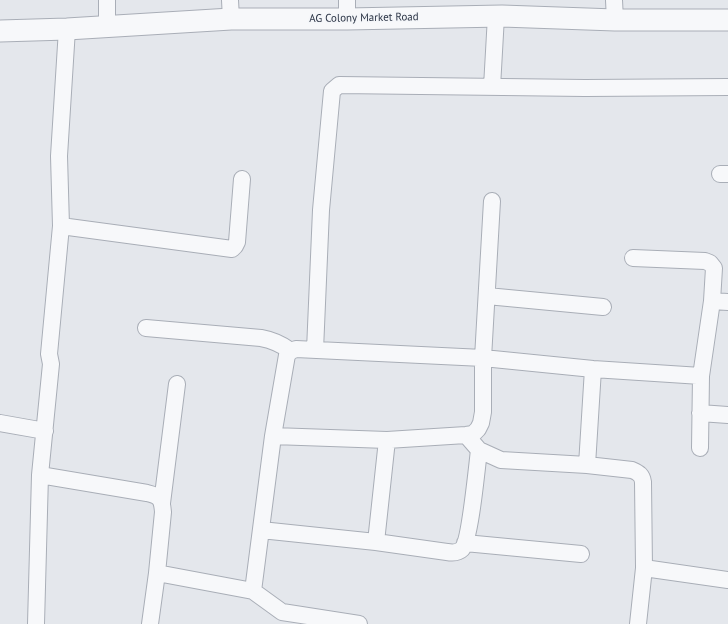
<!DOCTYPE html>
<html>
<head>
<meta charset="utf-8">
<style>
  body { margin:0 }
  canvas { display:block; background:#e4e7ec }
</style>
</head>
<body>
<canvas width="728" height="624"></canvas>
<script>
const g = document.querySelector('canvas').getContext('2d');
g.lineJoin = 'round';
function strokePath(path, color, width, dash) { g.strokeStyle = color; g.lineWidth = width; g.lineCap = dash ? 'butt' : 'round'; g.setLineDash(dash || []); g.stroke(path); }
function label(font, color, halo, rows, align = 'center') {
  g.font = font + ' "PT Sans",sans-serif'; g.lineWidth = 3; g.setLineDash([]); g.textBaseline = 'middle'; g.strokeStyle = halo; g.fillStyle = color; for (const [text, x, y, turn = 0] of rows) {
    g.save(); g.translate(x, y); g.rotate((+turn || 0) * Math.PI / 180); g.textAlign = isNaN(turn) ? turn : align; if (halo) g.strokeText(text, 0, 0); g.fillText(text, 0, 0); g.restore();
  }
}
const minor = new Path2D(`
  M 107,0 L 107,26
  M 230,0 L 231,19
  M 347,0 L 347,19
  M 614,0 L 615,20
  M 492,87 L 496,16
  M 720,174 L 728,174
  M 61,226 L 232,249 L 235,246 L 237,242 L 242,179
  M 633,258 L 705,261 L 710,263 L 714,268 L 712,301 L 701,376 L 700,448
  M 487,296 L 603,307
  M 712,301 L 728,302
  M 146,328 L 261,338 C 273,340 281,344 291,351
  M 315,350 L 321,210 L 332,91 L 339,85 L 585,88 L 728,87
  M 700,413 L 728,415
  M 0,423 L 45,431
  M 466,435 L 479,450 L 501,460 L 587,465 L 632,470 C 639,473 642,475 643,482 L 644,568 L 638,624
  M 273,436 L 287,355 L 291,351 L 296,349 L 483,358 L 593,369 L 701,376
  M 587,465 L 593,369
  M 40,475 L 147,493 C 160,496 162,499 163,512 L 157,573
  M 162,503 L 177,384
  M 261,530 L 376,542 L 447,552 C 453,553 458,553 462,549 C 470,541 477,466 479,450
  M 376,542 L 387,440
  M 465,543 L 581,554
  M 644,568 L 728,580
  M 253,591 L 273,436 L 387,440 L 466,435 L 473,434 L 478,429 L 481,423 L 483,412 L 483,358 L 492,201
  M 36,624 L 40,475 L 51,364 L 49,354 L 61,226 L 59,156 L 67,29
  M 150,624 L 157,573 L 253,591 L 282,612 L 359,624`);
const tertiary = new Path2D(`
  M 0,31 L 67,29 L 231,19 L 347,19 L 502,16 L 615,20 L 728,20`);
const streetNames = [
  ["AG Colony Market Road",364,18,-1]
];
strokePath(minor, '#a9aeb7', 18);
strokePath(tertiary, '#a9aeb7', 23);
strokePath(minor, '#f7f8fa', 16);
strokePath(tertiary, '#f7f8fa', 21);
label('11px', '#2b3445', '#f4f6f9', streetNames);
</script>
</body>
</html>
